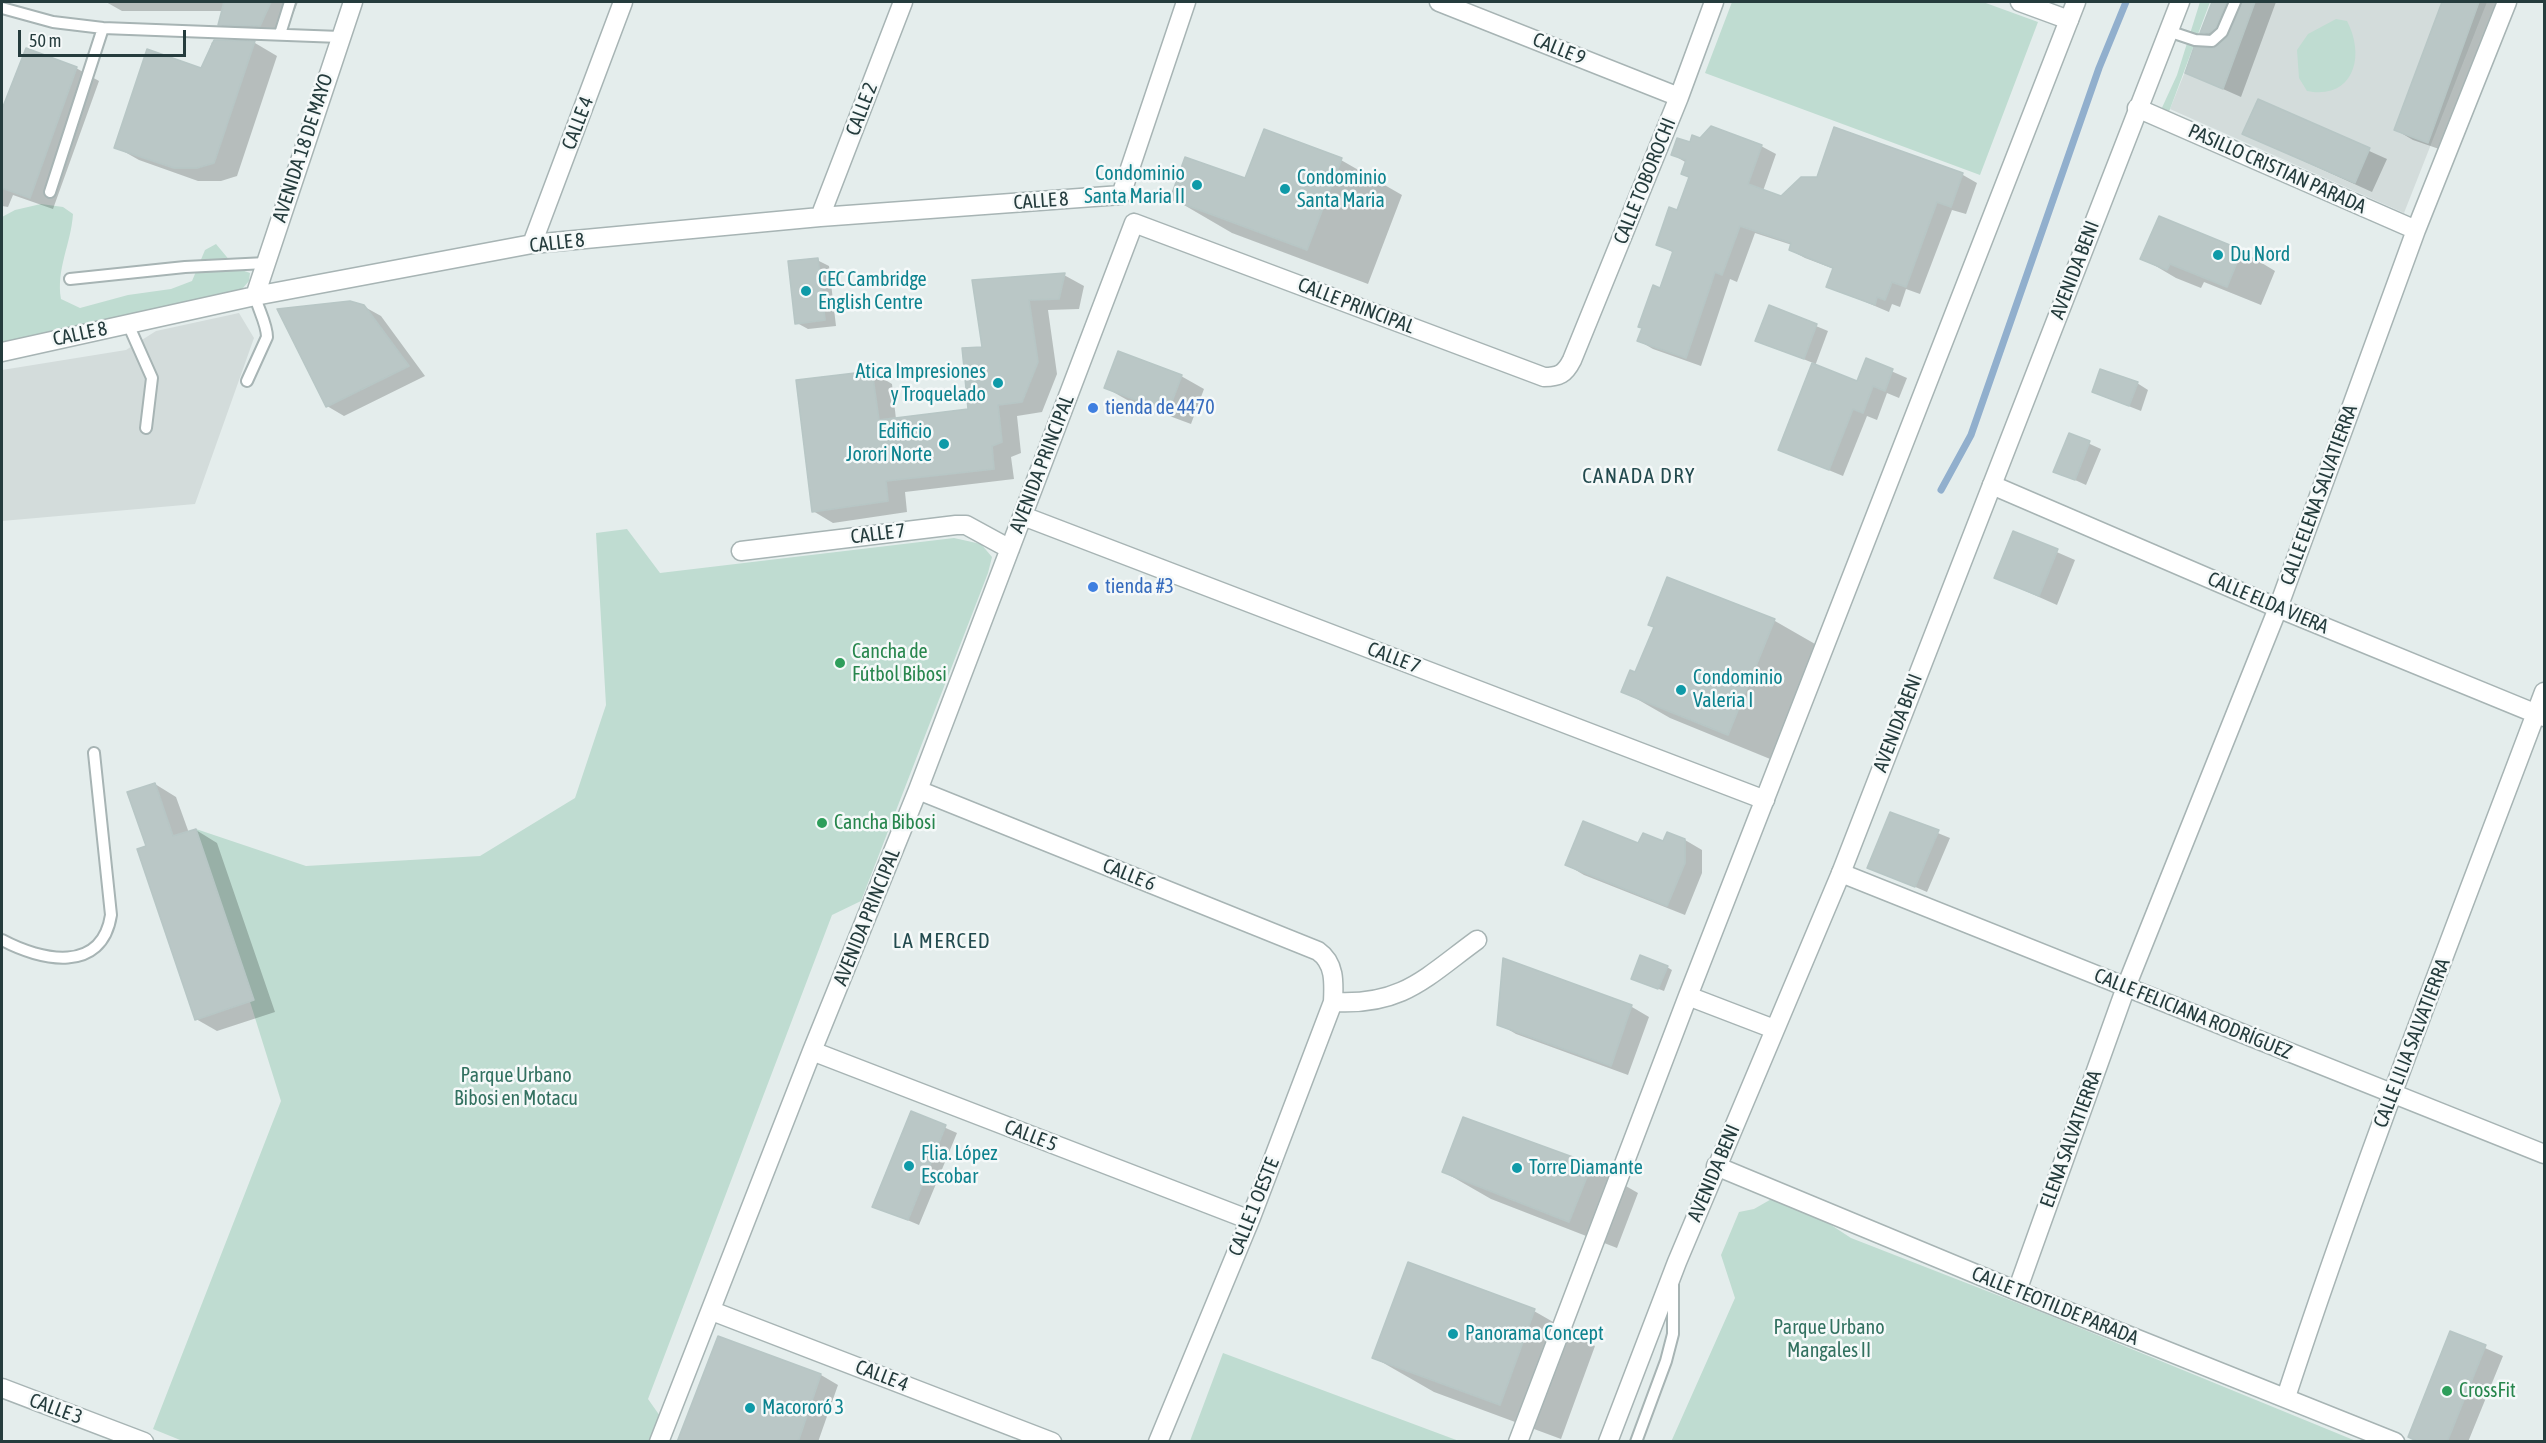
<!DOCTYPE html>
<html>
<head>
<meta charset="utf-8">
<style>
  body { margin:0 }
  #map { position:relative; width:2546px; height:1443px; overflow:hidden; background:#e4edec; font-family:"Asap Condensed",sans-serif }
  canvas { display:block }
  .frame { position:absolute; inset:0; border:3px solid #253c3d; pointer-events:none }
  .scale { position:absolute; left:18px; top:30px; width:168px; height:27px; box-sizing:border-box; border:3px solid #253c3d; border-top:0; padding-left:8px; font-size:18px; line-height:21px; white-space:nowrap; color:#253c3d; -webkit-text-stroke:4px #f5f9f9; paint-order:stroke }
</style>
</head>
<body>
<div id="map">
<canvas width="2546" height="1443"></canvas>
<div class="frame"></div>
<div class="scale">50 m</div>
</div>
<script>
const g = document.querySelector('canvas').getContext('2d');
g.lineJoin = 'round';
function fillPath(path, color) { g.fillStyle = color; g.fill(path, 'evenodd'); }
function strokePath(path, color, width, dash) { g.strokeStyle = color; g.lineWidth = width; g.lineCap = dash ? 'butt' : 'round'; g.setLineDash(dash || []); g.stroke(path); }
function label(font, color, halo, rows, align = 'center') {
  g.font = font + ' "Asap Condensed",sans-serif'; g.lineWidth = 5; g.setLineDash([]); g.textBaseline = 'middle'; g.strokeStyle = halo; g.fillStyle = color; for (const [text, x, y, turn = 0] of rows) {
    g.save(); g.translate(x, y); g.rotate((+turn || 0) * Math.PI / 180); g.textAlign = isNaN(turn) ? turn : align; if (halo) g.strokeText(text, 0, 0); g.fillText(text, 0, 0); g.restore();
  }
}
const built = new Path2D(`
  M 2213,2 L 2487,2 L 2404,213 L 2170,109 Z
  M 239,313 L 254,338 L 195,504 L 2,521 L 2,370 L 126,350 L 156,331 Z`);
const green = new Path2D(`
  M 1732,2 L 1983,2 L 2038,22 L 1980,175 L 1705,73 Z
  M 2200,2 L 2210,2 L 2167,117 L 2160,112 L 2177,75 Z
  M 2336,19 L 2347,21 C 2366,57 2353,100 2307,91 L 2299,78 L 2297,50 L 2308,34 Z
  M 41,204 L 63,207 L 73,214 C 71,244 56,269 61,299 L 80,308 L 128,295 L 171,289 L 192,281 L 205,250 L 216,244 L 236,268 L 250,273 L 249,281 L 237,295 L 2,343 L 2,217 L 15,210 Z
  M 627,529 L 660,573 L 954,538 L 981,544 L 992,557 L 988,573 L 861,901 L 832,915 L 648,1399 L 660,1416 L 649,1441 L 185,1442 L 153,1429 L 281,1101 L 196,829 L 306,866 L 480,856 L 575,798 L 606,705 L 596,533 Z
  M 1782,1193 L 1851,1238 L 2051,1316 L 2356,1441 L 1671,1442 L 1735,1298 L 1721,1255 L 1739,1212 L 1754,1209 Z
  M 1223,1353 L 1459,1441 L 1190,1441 Z`);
const shadow = new Path2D(`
  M 106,2 L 298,2 L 283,39 L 242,37 L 219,24 L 223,11 L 122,11 Z
  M 2213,2 L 2276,2 L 2241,97 L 2187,73 L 2224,42 L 2202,32 Z
  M 2443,2 L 2500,2 L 2445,151 L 2413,140 L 2396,130 Z
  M 212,42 L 255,43 L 277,56 L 237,176 L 221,181 L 198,181 L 139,160 L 116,147 L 202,70 Z
  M 27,49 L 76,68 L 99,81 L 53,209 L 13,195 L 8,207 L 2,206 L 2,113 Z
  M 2258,101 L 2387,159 L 2372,192 L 2244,134 Z
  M 1835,129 L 1963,175 L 1977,183 L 1966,214 L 1952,210 L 1920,294 L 1906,289 L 1900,307 L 1892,304 L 1889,312 L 1828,286 L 1834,269 L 1805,258 L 1790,250 L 1792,245 L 1755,233 L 1737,282 L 1730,279 L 1701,366 L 1653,349 L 1639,341 L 1674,253 L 1657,244 L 1678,212 L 1690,178 L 1683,174 L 1687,163 L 1673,155 L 1691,144 L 1761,146 L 1776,154 L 1763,191 L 1782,197 L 1818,178 Z
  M 1341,160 L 1402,195 L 1368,284 L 1232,233 L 1172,198 Z
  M 2159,217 L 2242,251 L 2275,271 L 2261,305 L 2204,282 L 2201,288 L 2176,278 L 2142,258 Z
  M 817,260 L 829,266 L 836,326 L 808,329 L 797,323 Z
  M 1064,275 L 1084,286 L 1079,309 L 1048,310 L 1057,374 L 1042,412 L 1017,416 L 1021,453 L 1011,457 L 1014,479 L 905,492 L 907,512 L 833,523 L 813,511 L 872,372 L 892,384 L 896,419 L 970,411 L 984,348 L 974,281 Z
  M 363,306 L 381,316 L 425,376 L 344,416 L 327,406 Z
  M 1770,307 L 1828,331 L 1815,366 L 1858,382 L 1866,360 L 1907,378 L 1899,398 L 1887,393 L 1877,420 L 1867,416 L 1843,476 L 1780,450 L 1813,363 L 1757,340 Z
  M 1181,376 L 1204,389 L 1191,424 L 1129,401 L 1106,388 Z
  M 2137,383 L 2148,390 L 2141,411 L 2093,392 Z
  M 2070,435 L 2101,449 L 2086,485 L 2055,471 Z
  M 2013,533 L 2075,560 L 2057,605 L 1996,578 Z
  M 1668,579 L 1775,621 L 1822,648 L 1775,761 L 1670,718 L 1623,691 L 1636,674 L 1655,627 Z
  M 155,784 L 176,797 L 189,833 L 196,830 L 217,843 L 275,1012 L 217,1031 L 196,1019 Z
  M 1891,814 L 1950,838 L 1927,892 L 1869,867 Z
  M 1685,840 L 1702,850 L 1702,873 L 1685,915 L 1584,875 L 1567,865 L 1639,845 Z
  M 1505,960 L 1632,1007 L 1649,1017 L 1628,1075 L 1516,1034 L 1499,1024 Z
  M 1667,967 L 1672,970 L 1664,991 L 1638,981 Z
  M 912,1113 L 957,1133 L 919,1225 L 874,1206 Z
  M 1591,1166 L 1638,1193 L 1617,1248 L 1491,1199 L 1444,1172 Z
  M 1534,1311 L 1595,1346 L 1561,1439 L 1434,1392 L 1373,1357 Z
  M 2451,1333 L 2503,1356 L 2468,1442 L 2419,1442 Z
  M 719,1338 L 821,1375 L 838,1385 L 818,1442 L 679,1442 Z`);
const stream = new Path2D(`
  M 1941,490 L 1971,435 L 2099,68 L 2126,2`);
const building = new Path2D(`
  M 224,2 L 271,2 L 260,26 L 218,25 Z
  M 2212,2 L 2227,2 L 2216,28 L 2209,33 L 2200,33 Z
  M 2242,2 L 2255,2 L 2223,89 L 2185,73 L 2194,47 L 2214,48 L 2227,37 Z
  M 2442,2 L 2479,2 L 2428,143 L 2394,130 Z
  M 214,40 L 255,41 L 214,163 L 197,168 L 174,168 L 114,148 L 147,49 L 201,68 Z
  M 26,48 L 77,67 L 30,198 L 2,188 L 2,109 Z
  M 2258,99 L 2370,148 L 2355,183 L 2242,134 Z
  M 1711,126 L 1762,145 L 1748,184 L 1781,196 L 1801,177 L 1817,177 L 1834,127 L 1963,173 L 1951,207 L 1937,202 L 1906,287 L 1892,282 L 1885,300 L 1877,297 L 1875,305 L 1826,287 L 1833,268 L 1789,250 L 1791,243 L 1740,226 L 1722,275 L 1715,272 L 1686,358 L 1637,341 L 1642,328 L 1638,327 L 1653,285 L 1660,288 L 1673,251 L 1656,245 L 1669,207 L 1677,210 L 1689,177 L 1681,174 L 1686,160 L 1671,155 L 1677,138 L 1690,142 L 1692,135 L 1700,138 Z
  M 1264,129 L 1342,158 L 1307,250 L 1170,199 L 1185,157 L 1245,178 Z
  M 2159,216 L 2242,250 L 2227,287 L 2170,264 L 2167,270 L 2140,259 Z
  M 818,258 L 825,320 L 795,324 L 788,261 Z
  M 1065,273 L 1059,299 L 1029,300 L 1038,362 L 1022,402 L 998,405 L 1002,442 L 992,446 L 994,469 L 886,481 L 888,501 L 812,512 L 796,380 L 872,371 L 879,420 L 968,409 L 962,348 L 982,347 L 972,280 Z
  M 350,301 L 364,305 L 409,366 L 326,407 L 277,309 Z
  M 1769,305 L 1817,324 L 1804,359 L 1755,341 Z
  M 1118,351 L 1182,375 L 1168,412 L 1104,388 Z
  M 1866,358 L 1893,369 L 1885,391 L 1873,386 L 1863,413 L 1853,409 L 1829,470 L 1778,450 L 1812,363 L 1857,381 Z
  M 2100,369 L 2138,382 L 2129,406 L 2092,392 Z
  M 2069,433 L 2090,441 L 2075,480 L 2053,472 Z
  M 2013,531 L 2058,549 L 2039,596 L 1994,578 Z
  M 1667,577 L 1775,619 L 1728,735 L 1621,692 L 1630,670 L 1635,672 L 1654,627 L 1648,625 Z
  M 155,783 L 173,836 L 196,829 L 254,1000 L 195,1020 L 137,849 L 146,846 L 127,792 Z
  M 1890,812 L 1939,830 L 1915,887 L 1867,868 Z
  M 1583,821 L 1638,843 L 1643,833 L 1663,841 L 1667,832 L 1685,839 L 1685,863 L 1667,906 L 1565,865 Z
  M 1640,955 L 1668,966 L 1658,989 L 1631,979 Z
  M 1503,958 L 1632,1005 L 1611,1066 L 1497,1025 Z
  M 911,1111 L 946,1125 L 908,1220 L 872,1207 Z
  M 1463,1117 L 1592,1164 L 1569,1222 L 1442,1172 Z
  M 1408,1262 L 1535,1309 L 1500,1405 L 1372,1358 Z
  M 2450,1331 L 2486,1345 L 2447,1442 L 2419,1442 L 2408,1437 Z
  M 718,1336 L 821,1374 L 798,1442 L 677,1442 Z`);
const service = new Path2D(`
  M 2,8 L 53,22 L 103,28 L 340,37
  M 2168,31 L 2195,40 L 2212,41 L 2222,32 L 2235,2
  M 280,34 L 290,2
  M 50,192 L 103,28
  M 70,279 L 185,267 L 266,263
  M 128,324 L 152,378 L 146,428
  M 247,381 L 267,337 C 267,324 258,309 255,296
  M 2,940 C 41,961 102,974 111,915 L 94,753
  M 1636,1442 L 1666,1361 L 1673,1334 L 1673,1283`);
const minor = new Path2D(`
  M 1439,2 L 1679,97
  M 2020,2 L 2069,20
  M 2137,108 L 2416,230
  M 1121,195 L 1186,2
  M 820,217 L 903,2
  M 1134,223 L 1544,377 C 1559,377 1565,374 1572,360 L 1679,97 L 1714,2
  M 532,244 L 623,2
  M 255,296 L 353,2
  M 2,352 L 255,296 L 532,244 L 820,217 L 1121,195
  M 1992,485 L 2278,608 L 2544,717
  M 1023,516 L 1765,800
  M 741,551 L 956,525 L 966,525 L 1010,549
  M 918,790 L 1318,951 C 1335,963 1334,982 1333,1002 L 1250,1220 L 1158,1442
  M 1841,873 L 2544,1154
  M 1333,1002 C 1402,1006 1425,978 1477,940
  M 812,1051 L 1250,1220
  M 1716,1166 L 2017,1291 L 2395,1442
  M 2017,1291 L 2126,987 L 2278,608 L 2416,230 L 2507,2
  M 712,1311 L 1052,1442
  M 2,1388 L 144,1442
  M 2286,1397 C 2364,1159 2456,926 2544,692
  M 659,1442 L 812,1051 L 918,790 L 1134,223`);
const tertiary = new Path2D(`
  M 1688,996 L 1774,1029
  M 1518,1442 L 1688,996 L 2076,2
  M 1608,1442 L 1677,1262 L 1841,873 L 2180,2`);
const markers = [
  [1197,185,6,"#0f9aa8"],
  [1285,189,6,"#0f9aa8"],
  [2218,255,6,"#0f9aa8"],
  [806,291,6,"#0f9aa8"],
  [998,383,6,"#0f9aa8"],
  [1093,408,6,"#3f7fe0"],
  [944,444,6,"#0f9aa8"],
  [1093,587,6,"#3f7fe0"],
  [840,663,6,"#2e9e5b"],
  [1681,690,6,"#0f9aa8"],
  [822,823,6,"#2e9e5b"],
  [909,1166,6,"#0f9aa8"],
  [1517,1168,6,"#0f9aa8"],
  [1453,1334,6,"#0f9aa8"],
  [2447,1391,6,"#2e9e5b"],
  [750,1408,6,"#0f9aa8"]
];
const streetNames = [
  ["CALLE 9",1559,49,22],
  ["CALLE 2",862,109,-69],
  ["CALLE 4",578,123,-69],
  ["AVENIDA 18 DE MAYO",303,148,-72],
  ["PASILLO CRISTIAN PARADA",2277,169,24],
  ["CALLE TOBOROCHI",1645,181,-68],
  ["CALLE 8",1041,201,-4],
  ["CALLE 8",557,243,-6],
  ["AVENIDA BENI",2075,270,-69],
  ["CALLE PRINCIPAL",1356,306,21],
  ["CALLE 8",80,334,-12],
  ["AVENIDA PRINCIPAL",1042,464,-69],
  ["CALLE ELENA SALVATIERRA",2319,495,-70],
  ["CALLE 7",878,534,-7],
  ["CALLE ELDA VIERA",2268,603,23],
  ["CALLE 7",1394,658,21],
  ["AVENIDA BENI",1898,723,-69],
  ["CALLE 6",1129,875,22],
  ["AVENIDA PRINCIPAL",867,917,-68],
  ["CALLE FELICIANA RODRÍGUEZ",2193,1014,22],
  ["CALLE LILIA SALVATIERRA",2412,1043,-69],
  ["CALLE 5",1031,1136,21],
  ["ELENA SALVATIERRA",2071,1139,-70],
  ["AVENIDA BENI",1714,1173,-67],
  ["CALLE 1 OESTE",1254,1207,-68],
  ["CALLE TEOTILDE PARADA",2055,1306,22],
  ["CALLE 4",882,1376,21],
  ["CALLE 3",56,1409,20]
];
const cultureNames = [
  ["Condominio",1185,174,"right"],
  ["Santa Maria II",1185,197,"right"],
  ["Condominio",1297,178],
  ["Santa Maria",1297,201],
  ["Du Nord",2230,255],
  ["CEC Cambridge",818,280],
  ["English Centre",818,303],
  ["Atica Impresiones",986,372,"right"],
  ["y Troquelado",986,395,"right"],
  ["Edificio",932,432,"right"],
  ["Jorori Norte",932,455,"right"],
  ["Condominio",1693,678],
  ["Valeria I",1693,701],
  ["Flia. López",921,1154],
  ["Escobar",921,1177],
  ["Torre Diamante",1529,1168],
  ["Panorama Concept",1465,1334],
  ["Macororó 3",762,1408]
];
const shopNames = [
  ["tienda de 4470",1105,408],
  ["tienda #3",1105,587]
];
const leisureNames = [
  ["Cancha de",852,652],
  ["Fútbol Bibosi",852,675],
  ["Cancha Bibosi",834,823],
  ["CrossFit",2459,1391]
];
const parkNames = [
  ["Parque Urbano",516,1076],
  ["Bibosi en Motacu",516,1099],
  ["Parque Urbano",1829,1328],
  ["Mangales II",1829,1351]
];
const neighbourhoodNames = [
  ["CANADA DRY",1639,476],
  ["LA MERCED",942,941]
];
fillPath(built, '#d3dcdb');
fillPath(green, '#bfdcd1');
fillPath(shadow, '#0003');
strokePath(stream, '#91afcd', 7);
fillPath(building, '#bac7c6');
strokePath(building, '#b7c6c5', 1.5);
strokePath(service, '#a7b4b4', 14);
strokePath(minor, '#a7b4b4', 21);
strokePath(tertiary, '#a7b4b4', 21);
strokePath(service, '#fff', 10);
strokePath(minor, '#fff', 18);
strokePath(tertiary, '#fff', 18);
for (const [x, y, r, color] of markers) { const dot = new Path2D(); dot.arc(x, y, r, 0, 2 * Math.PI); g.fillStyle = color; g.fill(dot); strokePath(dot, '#f5f9f9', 2); }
label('20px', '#253c3d', '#f5f9f9', streetNames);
label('20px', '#0d838f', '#f5f9f9', cultureNames, 'left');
label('20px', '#366cbe', '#f5f9f9', shopNames, 'left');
label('20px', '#27864d', '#f5f9f9', leisureNames, 'left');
label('20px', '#327160', '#f5f9f9', parkNames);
g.letterSpacing = '1.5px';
label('21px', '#224a4e', '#f5f9f9', neighbourhoodNames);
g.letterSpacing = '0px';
</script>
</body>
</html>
